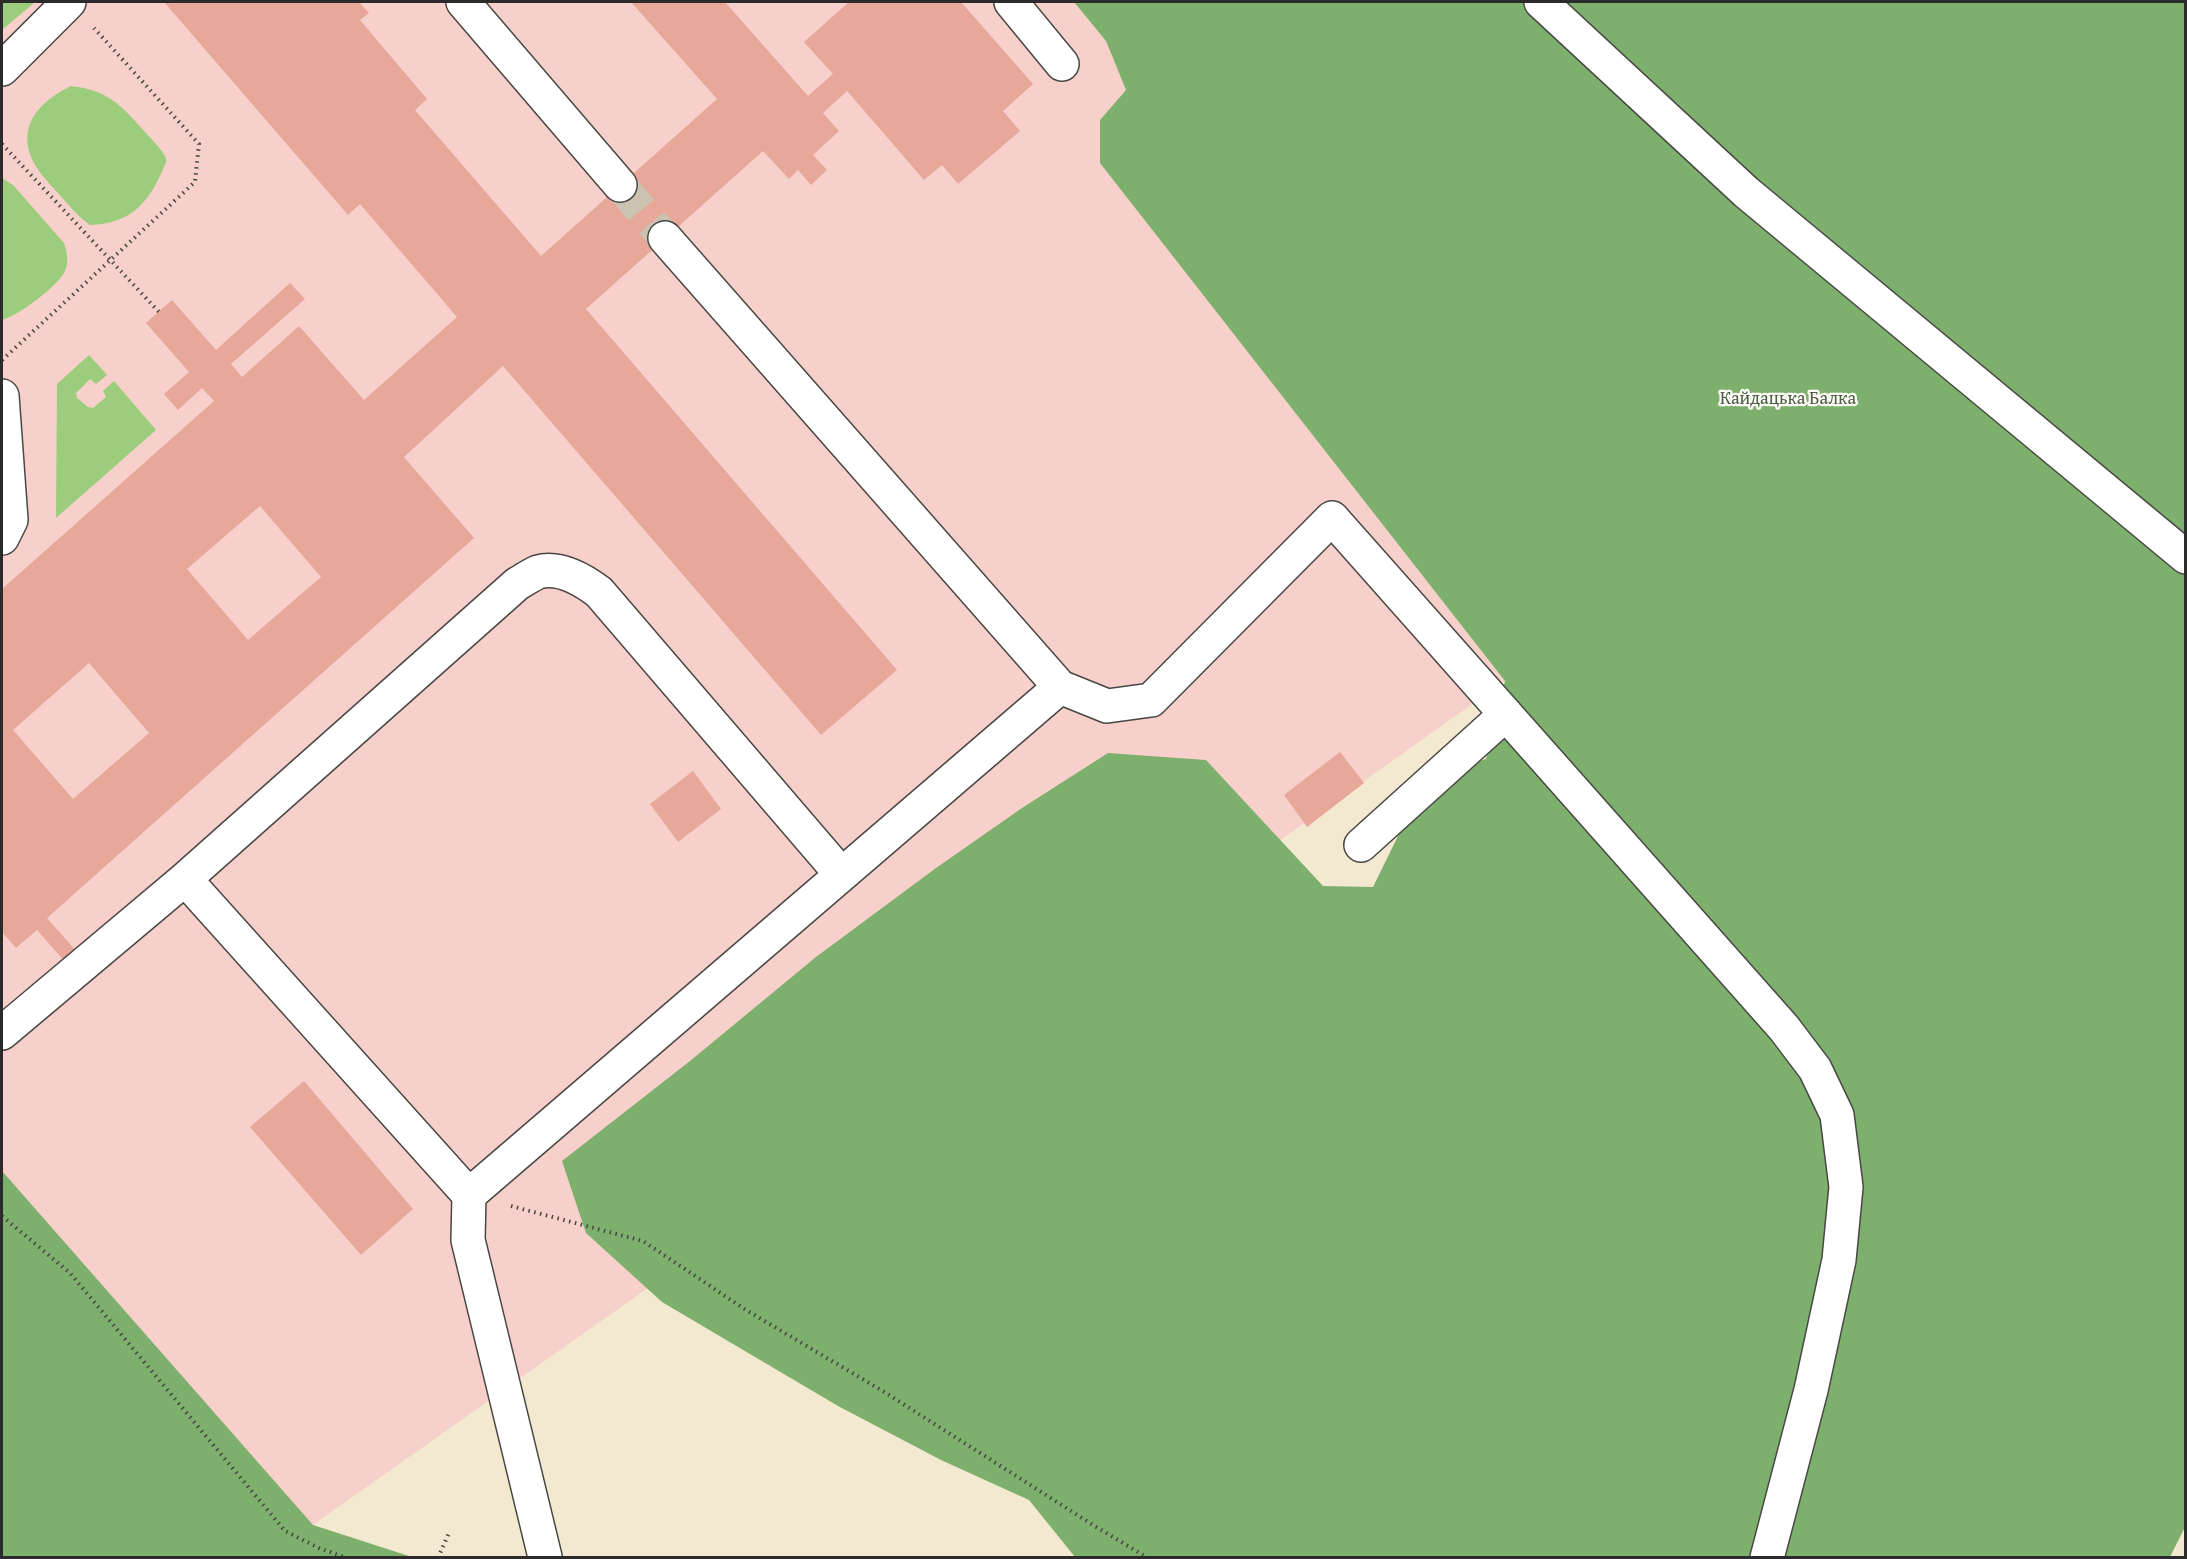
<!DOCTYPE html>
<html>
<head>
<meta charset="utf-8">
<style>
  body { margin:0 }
  #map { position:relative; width:2187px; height:1559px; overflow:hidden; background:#f3e8d0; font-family:"Gentium Book Plus",serif }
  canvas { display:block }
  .frame { position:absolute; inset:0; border:3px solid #2b2b2b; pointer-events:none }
</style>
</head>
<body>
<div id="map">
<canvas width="2187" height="1559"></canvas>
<div class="frame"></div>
</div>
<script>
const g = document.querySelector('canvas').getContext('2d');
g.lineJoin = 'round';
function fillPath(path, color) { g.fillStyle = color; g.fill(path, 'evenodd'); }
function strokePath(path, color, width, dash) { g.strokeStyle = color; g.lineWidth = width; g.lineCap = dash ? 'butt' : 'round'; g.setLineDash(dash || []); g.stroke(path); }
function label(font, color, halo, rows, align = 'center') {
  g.font = font + ' "Gentium Book Plus",serif'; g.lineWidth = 4.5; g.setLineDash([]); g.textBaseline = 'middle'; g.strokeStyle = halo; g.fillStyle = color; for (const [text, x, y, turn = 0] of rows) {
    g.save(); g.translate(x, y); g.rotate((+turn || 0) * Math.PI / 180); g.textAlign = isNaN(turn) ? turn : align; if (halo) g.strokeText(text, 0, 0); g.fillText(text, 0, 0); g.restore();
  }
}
const built = new Path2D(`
  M 2,2 L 1074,2 L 1106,41 L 1126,90 L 1100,120 L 1101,163 L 1505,681 L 313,1525 L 259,1473 L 2,1173 Z`);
const green = new Path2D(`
  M 2,2 L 35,2 L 2,30 Z
  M 71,86 C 108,90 121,105 145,132 C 152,140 161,148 166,158 L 166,162 C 151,200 133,224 90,225 C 77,216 68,204 57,192 C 49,183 40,174 34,163 C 15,128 39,101 71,86 Z
  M 2,178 L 13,185 L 64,243 C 67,252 69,263 65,271 C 58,286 18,316 2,320 Z
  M 89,355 L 107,375 L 96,384 L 90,379 L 76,393 L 77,398 L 88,407 L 93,408 L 106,397 L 103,391 L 114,381 L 156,430 L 56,518 L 57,384 Z`);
const forest = new Path2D(`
  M 1074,2 L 2185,2 L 2186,1525 L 2170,1557 L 1075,1557 L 1029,1500 L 941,1460 L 838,1406 L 662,1302 L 586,1233 L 562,1161 L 690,1061 L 816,957 L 936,868 L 1022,808 L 1108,753 L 1206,760 L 1323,886 L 1373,887 L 1428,775 L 1486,759 L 1505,681 L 1100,163 L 1100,120 L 1126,90 L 1106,41 Z
  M 2,1171 L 313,1525 L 412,1557 L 2,1557 Z`);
const building = new Path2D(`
  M 164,2 L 359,2 L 369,13 L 360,20 L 427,99 L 415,110 L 541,256 L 717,99 L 631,2 L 725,2 L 808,96 L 833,74 L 804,42 L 849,2 L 961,2 L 1033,84 L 1003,111 L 1020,131 L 958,184 L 942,165 L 924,180 L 847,91 L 823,113 L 839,131 L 813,155 L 827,170 L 811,185 L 798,170 L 789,179 L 763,151 L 586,309 L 897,670 L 821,735 L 503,366 L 404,457 L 474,538 L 47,918 L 78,953 L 66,963 L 37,930 L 16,948 L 2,932 L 2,589 L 214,401 L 202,388 L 178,410 L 164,394 L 189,372 L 146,323 L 172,300 L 216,350 L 290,283 L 305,299 L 231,364 L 242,377 L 299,326 L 364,400 L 457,317 L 360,204 L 348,215 ZM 260,506 L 321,577 L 248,640 L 187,569 ZM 89,663 L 149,733 L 73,799 L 13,730 Z
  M 1340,752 L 1364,783 L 1307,827 L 1284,795 Z
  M 693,771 L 721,809 L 678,842 L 650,804 Z
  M 304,1081 L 413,1209 L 361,1255 L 250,1127 Z`);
const minorTunnel = new Path2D(`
  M 620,185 L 665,238`);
const path = new Path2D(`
  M 2,144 L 159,312
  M 2,360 L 195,182 L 199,144 L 94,28
  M 511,1206 L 643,1241 L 746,1310 L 886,1393 L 1093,1525 L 1148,1558
  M 2,1216 L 70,1273 L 285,1531 L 319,1548 L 347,1558
  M 438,1558 L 449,1533`);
const minor = new Path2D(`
  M 463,2 L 620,185
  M 1011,2 L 1062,64
  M 1541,2 L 1746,192 L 2186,557
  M 2,69 L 69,2
  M 2,396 L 11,520 L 2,538
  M 1060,687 L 1107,706 L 1151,700 L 1332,518 L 1784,1028 L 1815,1069 L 1837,1115 L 1846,1187 L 1839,1260 L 1811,1390 L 1767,1558
  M 1361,845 L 1506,714
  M 185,879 L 517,584 C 524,580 531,575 538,572 C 559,566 583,580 599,592 L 841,874
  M 2,1033 L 185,879 L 469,1195 L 1060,687 L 665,238
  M 469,1195 L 468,1240 L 545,1557`);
const parkNames = [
  ["Кайдацька Балка",1788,399]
];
fillPath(built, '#f7d0cb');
fillPath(green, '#9ccd7d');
fillPath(forest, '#7db06c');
fillPath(building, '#e7a899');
strokePath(minorTunnel, '#cbc2af', 33, [33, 16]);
strokePath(minor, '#494744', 36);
strokePath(path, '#494744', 4, [1.5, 4.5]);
strokePath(minor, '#fff', 33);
label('18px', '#4d5c44', '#fdfcf7', parkNames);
</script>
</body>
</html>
